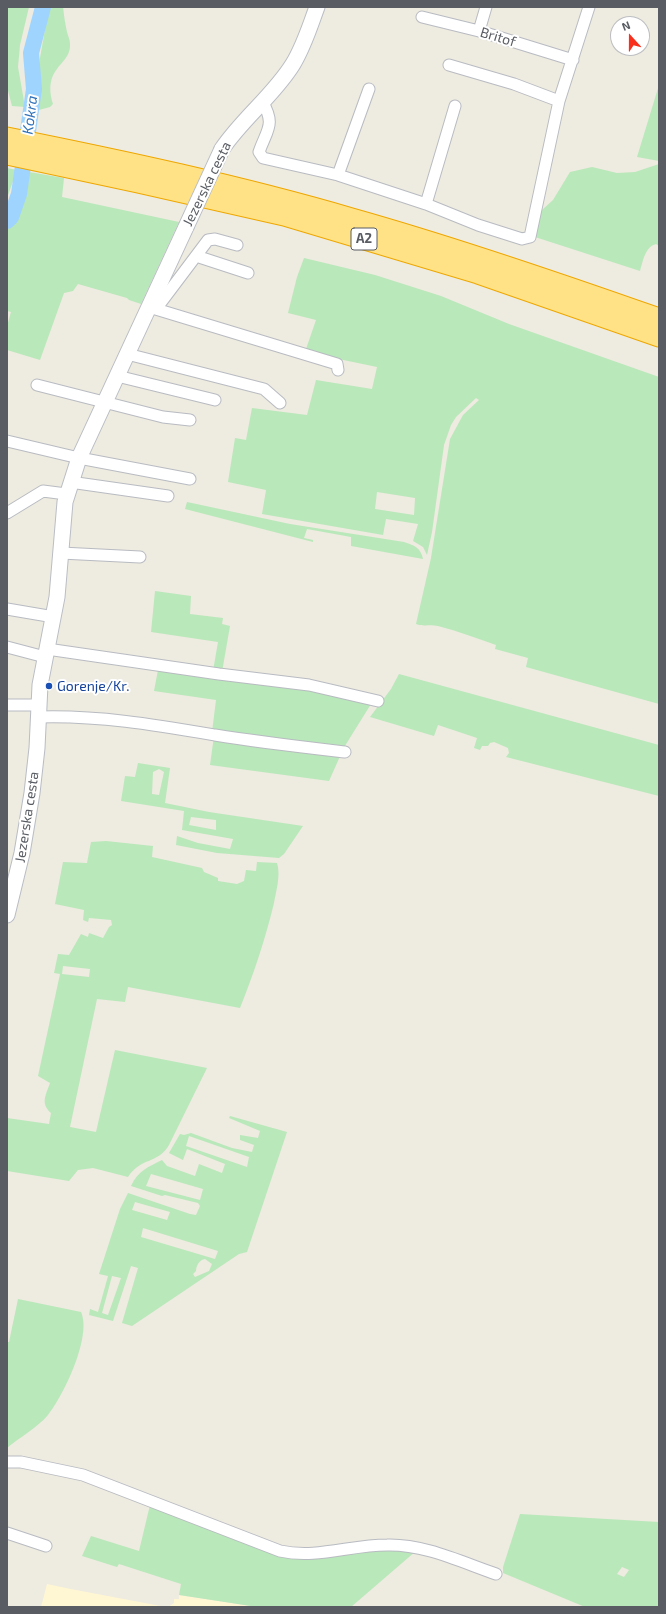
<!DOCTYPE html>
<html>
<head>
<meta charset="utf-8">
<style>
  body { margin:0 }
  #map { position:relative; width:666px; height:1614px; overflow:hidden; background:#eeebe0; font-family:"Exo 2",sans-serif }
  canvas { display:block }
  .frame { position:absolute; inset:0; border:8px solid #595d63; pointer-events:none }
  .north { position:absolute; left:610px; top:16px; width:40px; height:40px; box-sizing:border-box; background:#fff; border:1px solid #bdbec1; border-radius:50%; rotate:339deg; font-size:11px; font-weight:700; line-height:16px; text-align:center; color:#595d63 }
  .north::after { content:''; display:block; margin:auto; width:14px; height:18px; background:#f92f1b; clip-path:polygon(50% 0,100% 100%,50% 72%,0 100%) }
</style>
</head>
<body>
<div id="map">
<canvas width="666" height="1614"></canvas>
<div class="frame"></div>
<div class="north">N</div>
</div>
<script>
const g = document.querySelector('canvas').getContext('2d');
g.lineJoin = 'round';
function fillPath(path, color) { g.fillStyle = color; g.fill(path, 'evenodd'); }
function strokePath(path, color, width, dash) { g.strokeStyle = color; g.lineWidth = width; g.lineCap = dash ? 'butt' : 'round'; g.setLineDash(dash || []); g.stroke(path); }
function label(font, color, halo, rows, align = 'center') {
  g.font = font + ' "Exo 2",sans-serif'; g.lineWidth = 4; g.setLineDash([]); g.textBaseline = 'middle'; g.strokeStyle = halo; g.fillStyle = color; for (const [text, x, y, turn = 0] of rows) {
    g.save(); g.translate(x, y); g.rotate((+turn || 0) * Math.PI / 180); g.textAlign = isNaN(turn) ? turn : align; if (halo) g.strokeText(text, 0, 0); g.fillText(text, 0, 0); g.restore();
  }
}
const commercial = new Path2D(`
  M 47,1584 L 71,1589 L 166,1607 L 41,1607 Z
  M 179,1595 L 212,1600 L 257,1607 L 168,1607 L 174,1603 L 174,1599 L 179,1599 Z`);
const green = new Path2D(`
  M 7,7 L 29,7 L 20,45 L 18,67 L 25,107 L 12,106 L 7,87 Z
  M 49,7 L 63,7 C 64,15 65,24 67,32 C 68,36 70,40 70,44 C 71,66 42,66 53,104 L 50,107 L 39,110 L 38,69 Z
  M 659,85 L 659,161 L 637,157 Z
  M 659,164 L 659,246 L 656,244 C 645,247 643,261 640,271 L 535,237 L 538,217 L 542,210 L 553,200 L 570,172 L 592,167 L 617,173 L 635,172 Z
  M 7,168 L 17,170 L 7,198 Z
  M 29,172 L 64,178 L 62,197 L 179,222 L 141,304 L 129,300 L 127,298 L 78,284 L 73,291 L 64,293 L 40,360 L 7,350 L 7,326 L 11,312 L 7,311 L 7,230 C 25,209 25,198 29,172 Z
  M 304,258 L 375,275 L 441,296 L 509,324 L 659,377 L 659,704 L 526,667 L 528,658 L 495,649 L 496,645 C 476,638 457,631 438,626 C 430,624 424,627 416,624 L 431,558 L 450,439 L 463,415 L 479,400 L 476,398 L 456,417 L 451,425 L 444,445 L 432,532 L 427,555 L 423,547 L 413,541 L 418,524 L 386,519 L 383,535 L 262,514 L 266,490 L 228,482 L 235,438 L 246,440 L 252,408 L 307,415 L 316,380 L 372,389 L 377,367 L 305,352 L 316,320 L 288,313 L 297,277 ZM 377,492 L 415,498 L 414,515 L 375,509 Z
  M 187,502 L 290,524 L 404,542 C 414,545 421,548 423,559 L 351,546 L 351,537 L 307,529 L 304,538 L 313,540 L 313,542 L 185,509 Z
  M 155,591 L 191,596 L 190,614 L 223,618 L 222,624 L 230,626 L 222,672 L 213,671 L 218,642 L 151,632 Z
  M 158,670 L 271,682 L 371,704 L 343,749 L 212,732 L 216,700 L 154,691 Z
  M 399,674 L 659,745 L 659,796 L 506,757 L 509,753 L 508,748 L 494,742 L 490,743 L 488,746 L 482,746 L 480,750 L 474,748 L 477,738 L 438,725 L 434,736 L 370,717 L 391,689 Z
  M 214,736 L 341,754 L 329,781 L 210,765 Z
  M 138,763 L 170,768 L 165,803 L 209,812 L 303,826 L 284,854 L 279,858 L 217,853 L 176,845 L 177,836 L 198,843 L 230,849 L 233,839 L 182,830 L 184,811 L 121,801 L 125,776 L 135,777 ZM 159,769 L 164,772 L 159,795 L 152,794 L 153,772 ZM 191,817 L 216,820 L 216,830 L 189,825 Z
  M 106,841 L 153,846 L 152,857 L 202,868 L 204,872 L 218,878 L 218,881 L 237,884 L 244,881 L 246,870 L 256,871 L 257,862 L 277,863 C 281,875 276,891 274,903 C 265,940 254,973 240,1008 L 128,987 L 125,1002 L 97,999 L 70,1127 L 96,1132 L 115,1050 L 207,1068 L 169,1145 C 158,1164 141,1157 128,1177 L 93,1168 L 78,1170 L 69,1181 L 7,1171 L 7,1118 L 49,1124 L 51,1113 C 40,1103 46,1095 50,1083 L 38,1076 L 60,974 L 54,973 L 58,954 L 69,955 L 81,934 L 88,937 L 89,933 L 103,938 L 109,927 L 112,925 L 111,920 L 89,918 L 88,922 L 83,920 L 84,910 L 55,904 L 63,862 L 87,863 L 91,842 ZM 63,966 L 90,969 L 89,977 L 62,974 Z
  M 230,1116 L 287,1132 L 247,1252 L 239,1254 L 132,1326 L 122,1323 L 138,1268 L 131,1266 L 113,1321 L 89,1315 L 90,1309 L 98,1312 L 108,1276 L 99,1274 L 120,1209 L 128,1193 L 190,1214 L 196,1215 L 200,1206 L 198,1203 L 165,1195 L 162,1196 L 131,1186 C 138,1171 148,1167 162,1160 L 167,1166 L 195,1176 L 199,1164 L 222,1173 L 225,1164 L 187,1149 L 183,1160 L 169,1153 L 180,1134 L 184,1135 L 191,1133 L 232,1148 L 252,1152 L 254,1145 L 240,1140 L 240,1135 L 258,1138 L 260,1131 L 229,1118 ZM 189,1136 L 249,1157 L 247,1167 L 186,1146 ZM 151,1174 L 203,1189 L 200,1200 L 146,1186 ZM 135,1202 L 170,1212 L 167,1220 L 132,1210 ZM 143,1228 L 218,1251 L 215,1259 L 141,1237 ZM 205,1259 L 212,1264 L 209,1271 L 195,1277 L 193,1274 L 196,1271 C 196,1266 199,1260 205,1259 ZM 112,1276 L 121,1278 L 108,1315 L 102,1313 Z
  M 18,1299 L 81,1312 C 92,1336 64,1395 48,1415 C 37,1428 20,1437 7,1448 L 7,1342 L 9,1342 Z
  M 150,1505 L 268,1549 L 416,1551 L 351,1607 L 257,1607 L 179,1595 L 181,1584 L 119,1564 L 117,1567 L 82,1556 L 91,1536 L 139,1551 Z
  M 520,1514 L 659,1522 L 659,1607 L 585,1607 L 503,1573 L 503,1567 ZM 622,1567 L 629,1570 L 624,1577 L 617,1574 Z`);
const river = new Path2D(`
  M 7,221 L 11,217 L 19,194 L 34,89 L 31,53 L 43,7`);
const street = new Path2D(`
  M 422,17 L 479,31 L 573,60
  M 479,31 L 486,7
  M 449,65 L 514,84 L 559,101
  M 262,101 C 276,125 267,129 259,152 L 263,158 L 338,175 L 426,204 L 478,225 L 522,239 L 530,237 L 559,101 L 589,7
  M 338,175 L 369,89
  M 426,204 L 455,106
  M 196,256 L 248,273
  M 149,307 L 337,364 L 338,370
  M 156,309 L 208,240 L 215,239 L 237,245
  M 127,354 L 264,389 L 280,403
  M 117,376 L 215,400
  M 37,385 L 163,417 L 190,420
  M 7,441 L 79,458 L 190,479
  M 70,482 L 168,496
  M 7,513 L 43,491 L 66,494
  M 61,553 L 140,557
  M 7,609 L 54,617
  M 7,647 L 45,657
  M 47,649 L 219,674 L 309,685 L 378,701
  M 7,705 L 38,705
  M 38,717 C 98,715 156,725 215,735 C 258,742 302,747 345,752
  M 7,1462 L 21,1462 L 83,1475 L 280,1551 C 317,1559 350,1545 387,1545 C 424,1544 461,1562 496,1574
  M 7,1533 L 46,1546`);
const secondary = new Path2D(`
  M 222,149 C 243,118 274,95 293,64 C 304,46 310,26 317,7
  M 7,915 L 22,853 L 32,793 L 37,748 L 40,685 L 57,597 L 65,502 L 79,458 L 186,227`);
const highway = new Path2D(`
  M 7,137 C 122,160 239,185 352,218 C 455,247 557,282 659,318
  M 7,155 L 138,183 L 284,216 L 478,274 L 659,337`);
const secondaryBridge = new Path2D(`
  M 186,227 L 222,149`);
const markers = [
  [49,686,4,"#1a4fb4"]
];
const shields = [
  [364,239,26]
];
const shieldNames = [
  ["A2",364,239]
];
const streetNames = [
  ["Britof",498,37,17],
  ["Jezerska cesta",207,184,-64],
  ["Jezerska cesta",27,817,-81]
];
const transitNames = [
  ["Gorenje/Kr.",57,686]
];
const waterNames = [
  ["Kokra",30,115,-83]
];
fillPath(commercial, '#fff6d4');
fillPath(green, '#b9e8ba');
strokePath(river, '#9fd4ff', 16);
strokePath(street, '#b8bbc1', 13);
strokePath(secondary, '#b9bdc4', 17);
strokePath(highway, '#eea700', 21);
strokePath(street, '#fff', 11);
strokePath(secondary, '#fff', 15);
strokePath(highway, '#ffe286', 19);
strokePath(secondaryBridge, '#b9bdc4', 17, []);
strokePath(secondaryBridge, '#fff', 15);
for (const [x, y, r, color] of markers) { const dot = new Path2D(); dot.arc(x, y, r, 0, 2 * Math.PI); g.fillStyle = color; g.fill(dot); strokePath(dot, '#fff', 1.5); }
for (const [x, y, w] of shields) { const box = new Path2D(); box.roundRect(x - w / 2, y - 11, w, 22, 3); g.fillStyle = '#fff'; g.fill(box); strokePath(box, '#595d63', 1); }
label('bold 13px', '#595d63', null, shieldNames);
label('14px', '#595d63', '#fff', streetNames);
label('14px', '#164399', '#fff', transitNames, 'left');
label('italic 15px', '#3273ba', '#fff', waterNames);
</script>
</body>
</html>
